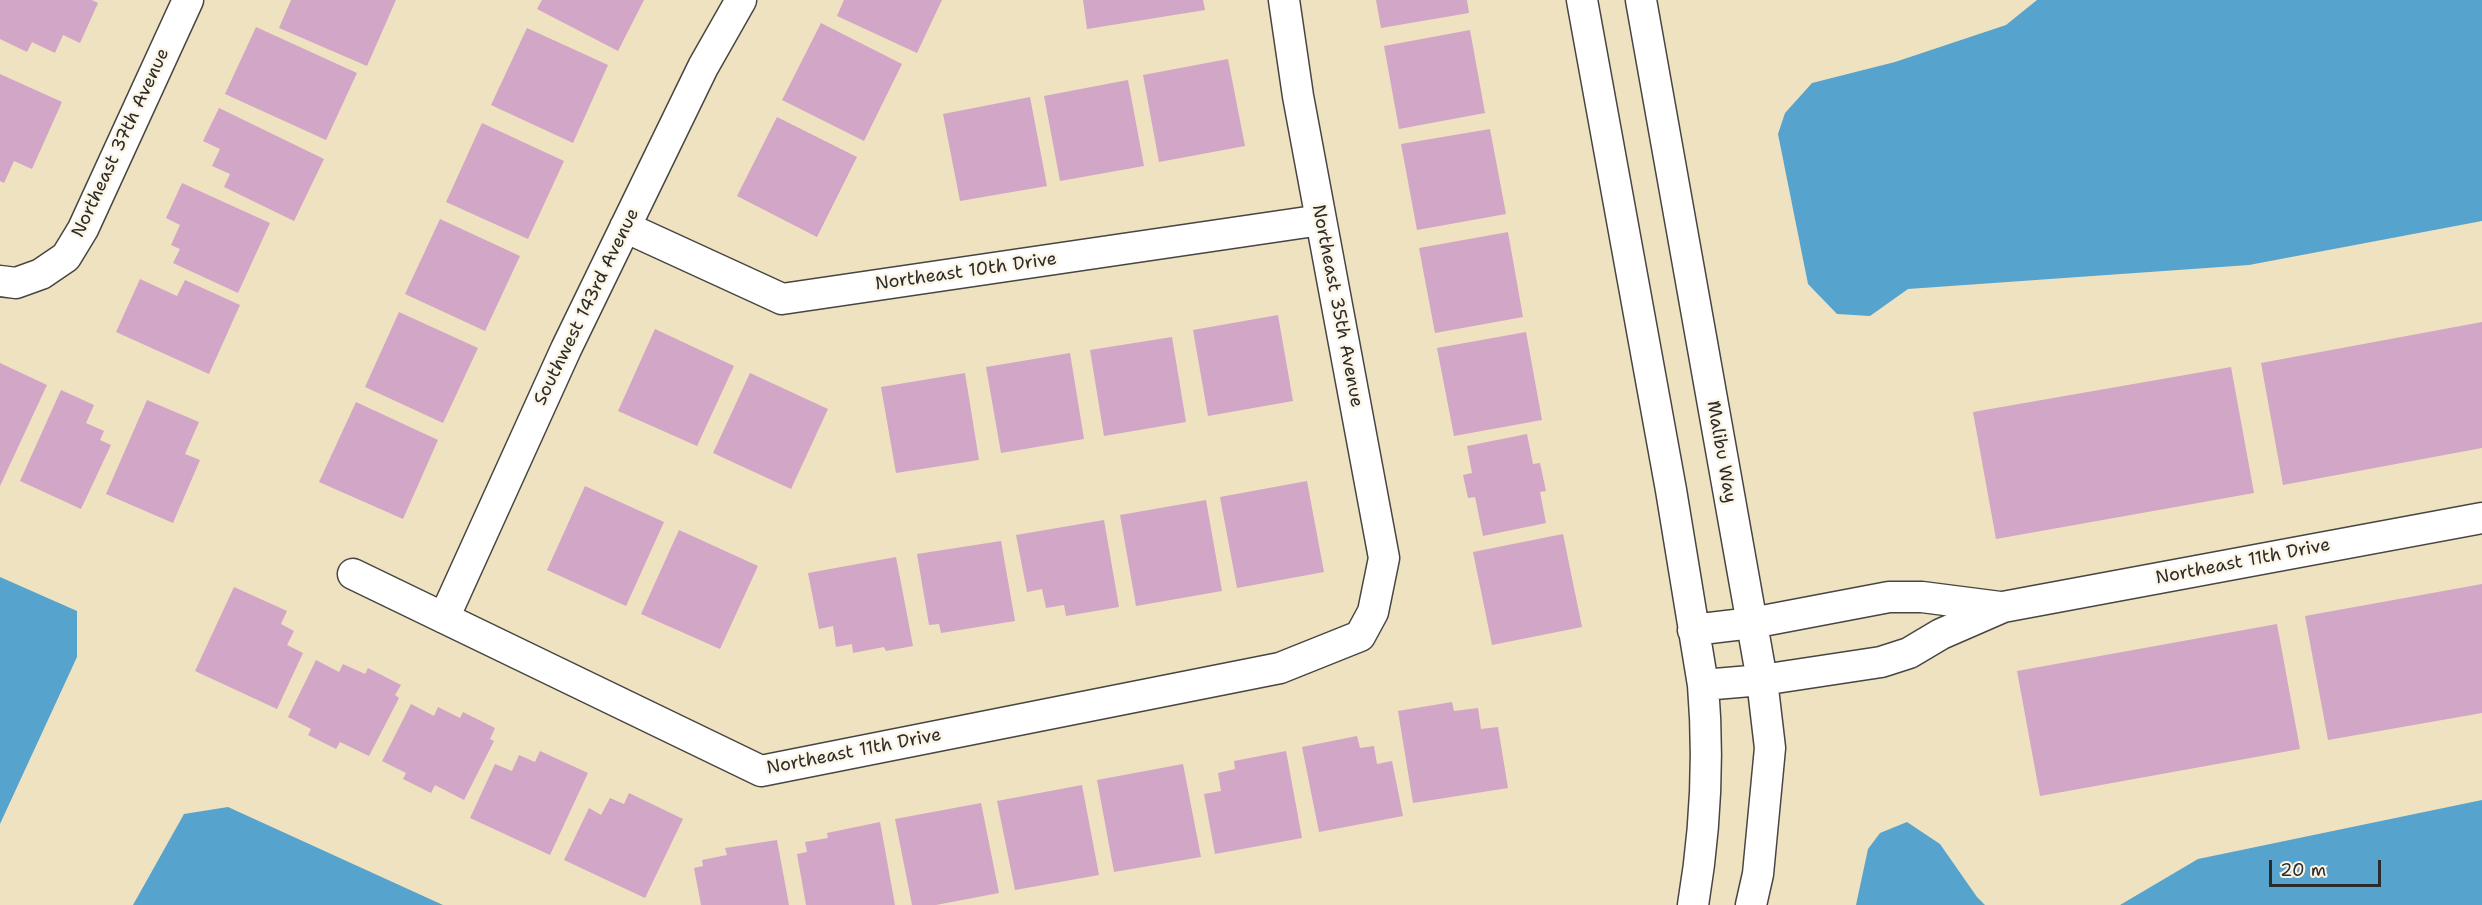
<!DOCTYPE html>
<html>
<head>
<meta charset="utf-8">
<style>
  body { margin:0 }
  #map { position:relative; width:2482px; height:905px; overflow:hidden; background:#efe2c1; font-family:"Shantell Sans",sans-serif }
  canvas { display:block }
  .scale { position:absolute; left:2269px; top:860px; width:112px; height:27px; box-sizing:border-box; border:3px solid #2b2b2b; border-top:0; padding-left:8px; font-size:18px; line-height:21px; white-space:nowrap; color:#2b2b2b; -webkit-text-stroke:4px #fcf5e5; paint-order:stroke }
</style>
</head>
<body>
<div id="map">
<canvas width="2482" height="905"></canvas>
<div class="scale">20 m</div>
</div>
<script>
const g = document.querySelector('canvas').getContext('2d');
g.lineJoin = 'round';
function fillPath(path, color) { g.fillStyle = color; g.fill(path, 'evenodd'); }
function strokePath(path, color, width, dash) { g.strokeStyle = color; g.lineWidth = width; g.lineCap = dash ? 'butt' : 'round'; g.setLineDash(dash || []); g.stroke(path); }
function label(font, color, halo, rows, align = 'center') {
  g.font = font + ' "Shantell Sans",sans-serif'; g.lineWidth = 5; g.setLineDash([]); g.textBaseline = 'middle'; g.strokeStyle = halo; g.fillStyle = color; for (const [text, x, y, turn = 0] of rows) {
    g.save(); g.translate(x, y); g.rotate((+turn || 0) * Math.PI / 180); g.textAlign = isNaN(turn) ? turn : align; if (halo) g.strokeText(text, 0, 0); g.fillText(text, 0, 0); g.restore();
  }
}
const water = new Path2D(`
  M 2037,0 L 2482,0 L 2482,221 L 2249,265 L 1908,289 L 1870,316 L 1837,314 L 1808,284 L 1778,134 L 1785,113 L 1812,83 L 1895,62 L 2006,25 Z
  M 0,577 L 77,611 L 77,657 L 0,824 Z
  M 2482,800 L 2482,905 L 2120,905 L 2198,859 Z
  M 228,807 L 443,905 L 133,905 L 184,814 Z
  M 1907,822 L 1940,844 L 1977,897 L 1985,905 L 1856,905 L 1868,849 L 1880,833 Z`);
const building = new Path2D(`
  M 0,0 L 92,0 L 98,3 L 80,43 L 63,35 L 55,53 L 32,42 L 27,52 L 0,39 Z
  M 291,0 L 396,0 L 367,66 L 279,28 Z
  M 542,0 L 644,0 L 618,51 L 537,9 Z
  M 844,0 L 942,0 L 917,53 L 837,16 Z
  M 1083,0 L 1203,0 L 1205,10 L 1087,29 Z
  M 1376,0 L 1467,0 L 1469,13 L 1381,28 Z
  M 821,23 L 902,64 L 864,141 L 782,100 Z
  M 256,27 L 357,73 L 326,140 L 225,94 Z
  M 527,28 L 608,65 L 573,143 L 491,105 Z
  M 1470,30 L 1485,113 L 1399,129 L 1384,46 Z
  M 1228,59 L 1245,146 L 1159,162 L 1143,75 Z
  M 0,74 L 62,102 L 32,169 L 14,161 L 4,183 L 0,181 Z
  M 1128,80 L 1144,166 L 1060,181 L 1044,96 Z
  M 1030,97 L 1047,186 L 960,201 L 943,114 Z
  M 219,108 L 324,159 L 294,221 L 224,187 L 230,174 L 212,166 L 220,149 L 203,141 Z
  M 777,117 L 857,157 L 817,237 L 737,196 Z
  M 482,123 L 564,161 L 528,239 L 446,202 Z
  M 1490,129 L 1506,214 L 1417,230 L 1401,144 Z
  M 182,183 L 270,223 L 238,293 L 173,263 L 180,249 L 171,245 L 180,225 L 166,218 Z
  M 440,219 L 520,256 L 485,331 L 405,294 Z
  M 1508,232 L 1523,317 L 1435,333 L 1419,248 Z
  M 140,279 L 177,296 L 185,280 L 240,305 L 209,374 L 116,332 Z
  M 399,312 L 478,348 L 443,423 L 365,387 Z
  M 1278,315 L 1293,401 L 1208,416 L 1193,330 Z
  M 2482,322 L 2482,448 L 2283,485 L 2261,363 Z
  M 655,329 L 734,366 L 697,446 L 618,411 Z
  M 1526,332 L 1542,420 L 1454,436 L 1437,348 Z
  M 1172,337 L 1186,422 L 1104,436 L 1090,350 Z
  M 1070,353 L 1084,439 L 1001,453 L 986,367 Z
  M 0,363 L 47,385 L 0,486 Z
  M 2231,367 L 2254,493 L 1996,539 L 1973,412 Z
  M 750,373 L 828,409 L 791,489 L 713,453 Z
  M 965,373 L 979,460 L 896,473 L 881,387 Z
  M 61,390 L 94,405 L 86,423 L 104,431 L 100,440 L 111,445 L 81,509 L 20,481 Z
  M 147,400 L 199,422 L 185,454 L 200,460 L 173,523 L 106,494 Z
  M 356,402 L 438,440 L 403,519 L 319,482 Z
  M 1527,434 L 1533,464 L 1540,463 L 1546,491 L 1540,492 L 1546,523 L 1483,536 L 1475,497 L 1468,498 L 1463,475 L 1472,473 L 1467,446 Z
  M 1307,481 L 1324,572 L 1237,588 L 1220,497 Z
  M 585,486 L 664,522 L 626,606 L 547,570 Z
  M 1206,500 L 1222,591 L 1136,606 L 1120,515 Z
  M 1104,520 L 1119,607 L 1066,616 L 1064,605 L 1046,608 L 1042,589 L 1027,592 L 1016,535 Z
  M 679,530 L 758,566 L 720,649 L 641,614 Z
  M 1563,534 L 1582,627 L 1492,645 L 1473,552 Z
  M 1001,541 L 1015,621 L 941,633 L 939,624 L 929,625 L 917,554 Z
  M 896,557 L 913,646 L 886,651 L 884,647 L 853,653 L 852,644 L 836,647 L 833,626 L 819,629 L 808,573 Z
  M 2482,584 L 2482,713 L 2328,740 L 2305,616 Z
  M 234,587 L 287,611 L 281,624 L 294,631 L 287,645 L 303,653 L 277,709 L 195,671 Z
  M 2277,624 L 2300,749 L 2040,796 L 2017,671 Z
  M 316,660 L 339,672 L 343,664 L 365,674 L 368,668 L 401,685 L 395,695 L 399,698 L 369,756 L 340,742 L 336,749 L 308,735 L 311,729 L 288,717 Z
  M 1452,702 L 1454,711 L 1478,708 L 1481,729 L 1498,727 L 1508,788 L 1413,803 L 1398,711 Z
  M 411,704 L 434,716 L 438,707 L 460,718 L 463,712 L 495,728 L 490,739 L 494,741 L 464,800 L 435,785 L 431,793 L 403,779 L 406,773 L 382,761 Z
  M 1357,736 L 1360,748 L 1374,746 L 1377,764 L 1392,761 L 1403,816 L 1319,832 L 1302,747 Z
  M 540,751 L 588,773 L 550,855 L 470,818 L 495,764 L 512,771 L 519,755 L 535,762 Z
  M 1286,751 L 1302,838 L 1215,854 L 1204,794 L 1221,791 L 1218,773 L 1235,769 L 1234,761 Z
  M 1183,764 L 1201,857 L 1114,872 L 1097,780 Z
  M 1082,785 L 1099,875 L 1015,890 L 997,801 Z
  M 629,793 L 683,819 L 645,898 L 564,860 L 589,808 L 601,815 L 610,798 L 624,804 Z
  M 981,803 L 999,893 L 936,905 L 912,905 L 895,819 Z
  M 880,822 L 895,905 L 806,905 L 797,854 L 807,852 L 805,842 L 828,838 L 827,833 Z
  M 777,840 L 789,905 L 701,905 L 694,868 L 703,866 L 702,860 L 727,855 L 725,848 Z`);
const street = new Path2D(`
  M 1582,0 L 1671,490 L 1703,685 C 1709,757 1705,834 1693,905
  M 1641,0 L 1762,680 L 1770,748 L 1758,874 L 1751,905
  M 625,227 L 782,299 L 1321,220
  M 0,281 L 16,283 L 41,274 L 66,257 L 83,229 L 188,0
  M 353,574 L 761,771 L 1280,668 L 1360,636 L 1373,612 L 1384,558 L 1298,96 L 1284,0
  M 444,618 L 566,349 L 703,67 L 741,0
  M 1693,630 L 1752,623 L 1889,597 L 1922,597 L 2000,607
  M 1703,685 L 1762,680 L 1881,662 L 1909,653 L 1941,634 L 2003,607 L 2482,518`);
const streetNames = [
  ["Northeast 37th Avenue",121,143,-65],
  ["Northeast 10th Drive",966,272,-8],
  ["Northeast 35th Avenue",1337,306,79],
  ["Southwest 143rd Avenue",587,307,-64],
  ["Malibu Way",1721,452,80],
  ["Northeast 11th Drive",2243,562,-11],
  ["Northeast 11th Drive",854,752,-11]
];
fillPath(water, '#56a3ce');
fillPath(building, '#d1a6c6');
strokePath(street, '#484642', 33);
strokePath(street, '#fff', 30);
label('18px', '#2b2b2b', '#fcf5e5', streetNames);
</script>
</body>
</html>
